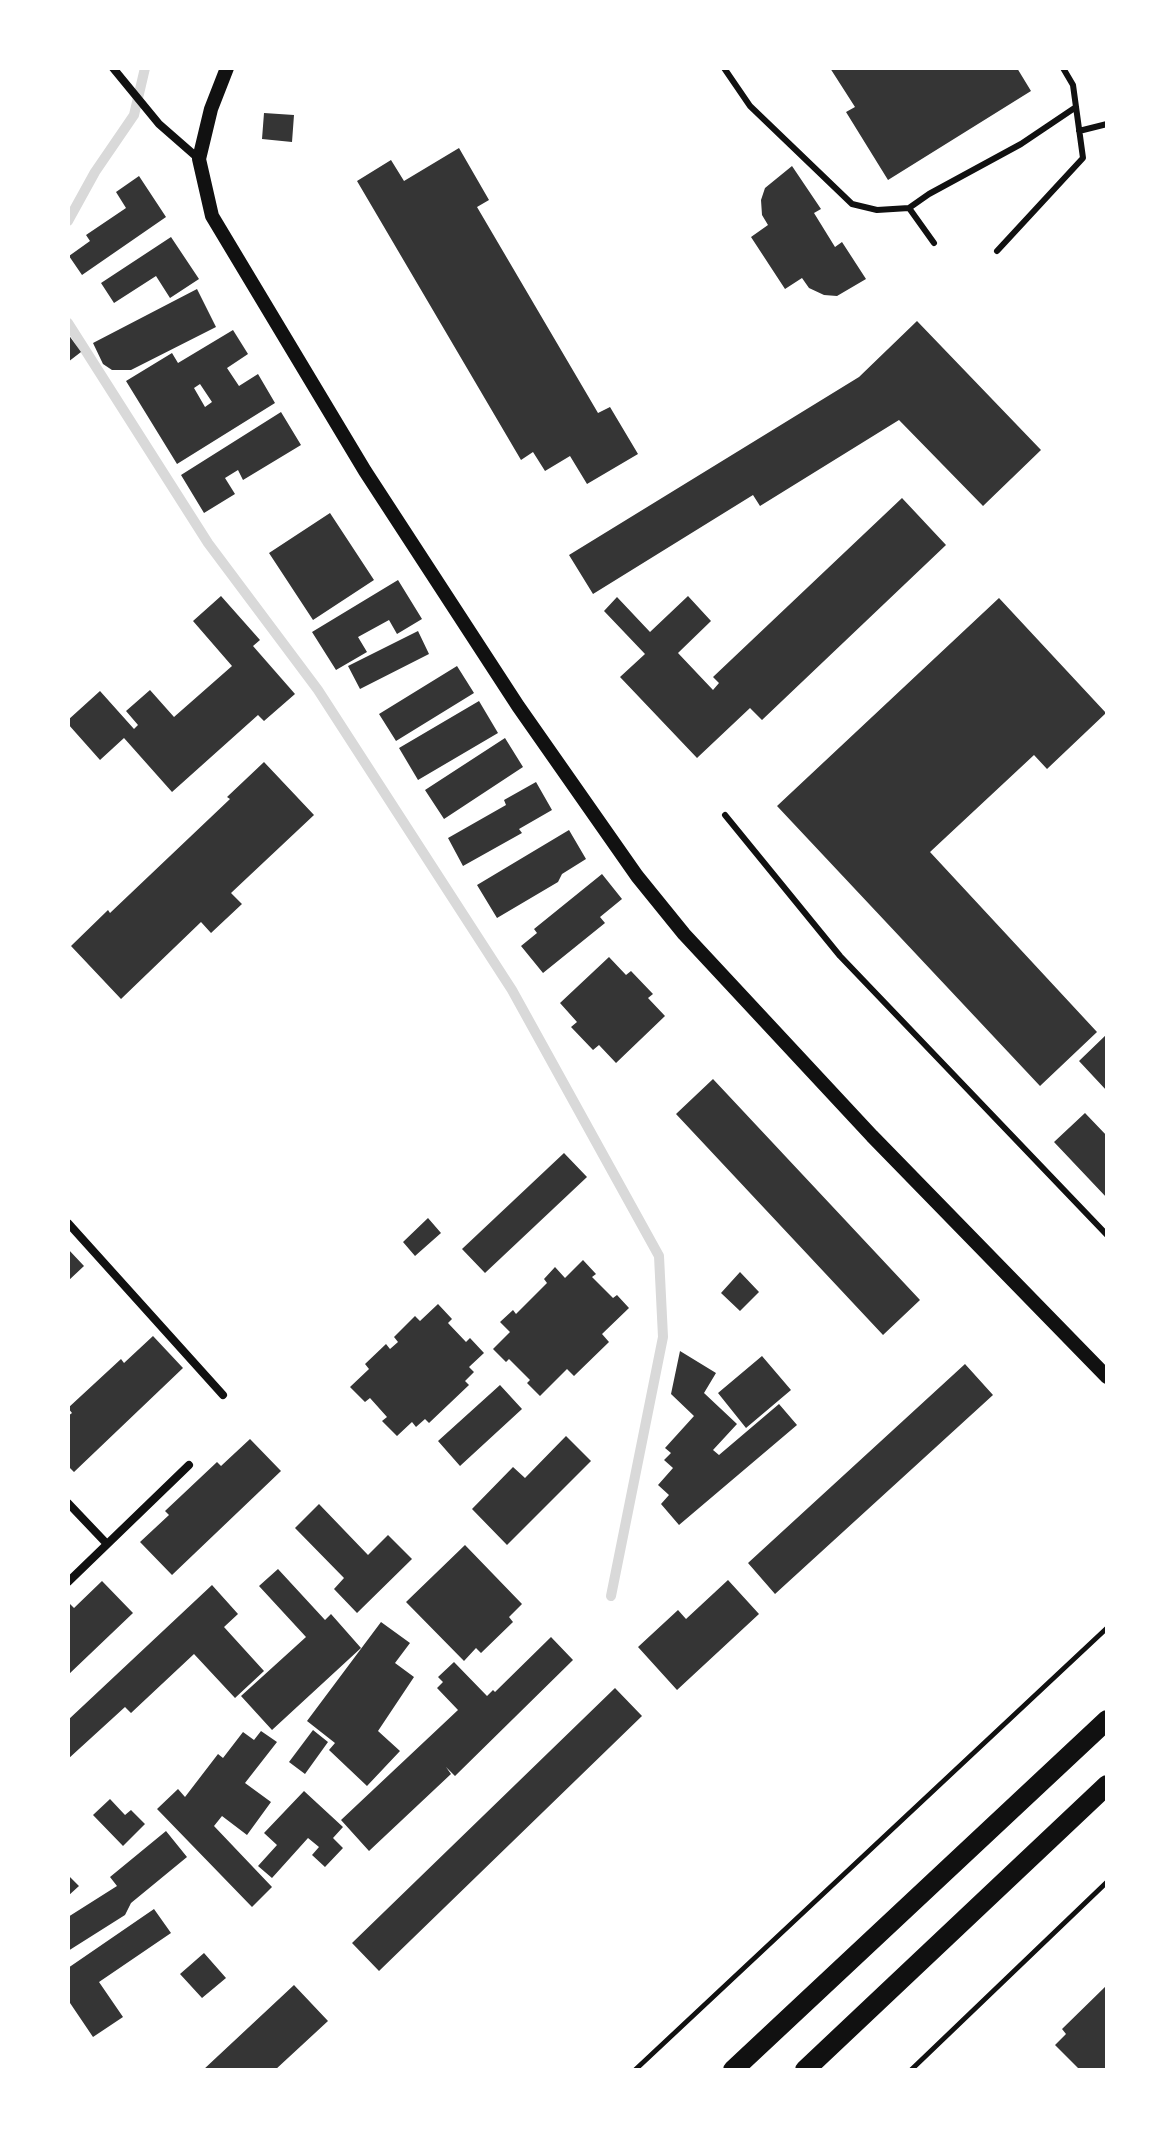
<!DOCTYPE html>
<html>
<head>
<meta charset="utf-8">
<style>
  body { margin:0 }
  #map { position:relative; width:1175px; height:2138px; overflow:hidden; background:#fff; font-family:"Source Serif 4",serif }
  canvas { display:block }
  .frame { position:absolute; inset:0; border:70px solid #fff; pointer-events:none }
</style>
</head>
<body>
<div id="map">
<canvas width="1175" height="2138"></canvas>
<div class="frame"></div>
</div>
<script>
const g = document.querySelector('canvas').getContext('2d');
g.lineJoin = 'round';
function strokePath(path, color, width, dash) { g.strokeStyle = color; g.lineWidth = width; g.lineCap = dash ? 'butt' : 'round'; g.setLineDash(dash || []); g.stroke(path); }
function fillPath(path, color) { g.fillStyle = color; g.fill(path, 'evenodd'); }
const stream = new Path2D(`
  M 68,221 L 95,172 L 134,115 L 145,68
  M 68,323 L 208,543 L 318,690 L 512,990 L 659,1256 L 663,1337 L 611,1596`);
const building = new Path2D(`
  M 830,68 L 1017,68 L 1031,91 L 888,180 L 846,112 L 855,107 Z
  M 264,113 L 294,115 L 292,142 L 262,139 Z
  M 459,148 L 489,200 L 477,207 L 598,413 L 610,407 L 638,454 L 587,484 L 570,456 L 545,471 L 533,452 L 521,460 L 357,181 L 391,160 L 404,181 Z
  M 792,166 L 821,209 L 814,213 L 835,247 L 842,242 L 866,279 L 837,296 L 824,295 L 809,288 L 802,278 L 785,289 L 751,237 L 768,225 L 762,215 L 761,200 L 765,188 Z
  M 139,176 L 166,217 L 82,275 L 69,256 L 90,241 L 86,235 L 126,208 L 116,192 Z
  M 171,237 L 199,279 L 170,298 L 156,276 L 114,303 L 101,283 Z
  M 197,289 L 216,327 L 131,370 L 112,370 L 103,364 L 93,343 Z
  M 917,321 L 1041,450 L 983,506 L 899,420 L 760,506 L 753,495 L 593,594 L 569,555 L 859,377 Z
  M 233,330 L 248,354 L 227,368 L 239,386 L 258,374 L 275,403 L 177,464 L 126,381 L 172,353 L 178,363 ZM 200,384 L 212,402 L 205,407 L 194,388 Z
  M 68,334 L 81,352 L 68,362 Z
  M 281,412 L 301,445 L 243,480 L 238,470 L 225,478 L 235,494 L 204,513 L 181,475 Z
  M 902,498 L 946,545 L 762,720 L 750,708 L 697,758 L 620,677 L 645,654 L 604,611 L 617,597 L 650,632 L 688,596 L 711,621 L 678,653 L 713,690 L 719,683 L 713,677 Z
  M 330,513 L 374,580 L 313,620 L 269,553 Z
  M 398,580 L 422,619 L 397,634 L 389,620 L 358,637 L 367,652 L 336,670 L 312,632 Z
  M 221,596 L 260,640 L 253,646 L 295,694 L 264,721 L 258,715 L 172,792 L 124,738 L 100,760 L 68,724 L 68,720 L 100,691 L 134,729 L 138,725 L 126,711 L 150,690 L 174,717 L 232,666 L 193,621 Z
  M 999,598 L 1106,713 L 1047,769 L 1034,755 L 930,852 L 1097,1032 L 1040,1086 L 777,806 Z
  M 418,631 L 429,654 L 360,689 L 348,666 Z
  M 457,666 L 474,693 L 396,741 L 379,714 Z
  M 479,701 L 498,733 L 418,780 L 399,748 Z
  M 505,738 L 523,767 L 444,819 L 425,790 Z
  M 264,762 L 314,815 L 231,893 L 242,904 L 211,933 L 201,922 L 121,999 L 71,946 L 108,910 L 110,913 L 230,799 L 227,797 Z
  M 536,782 L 552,810 L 519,829 L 522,833 L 463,866 L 448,838 L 506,805 L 504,800 Z
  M 569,830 L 586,859 L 562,874 L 558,882 L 497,918 L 477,885 Z
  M 602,874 L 622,899 L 600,917 L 605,923 L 543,973 L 521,946 L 537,933 L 534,929 Z
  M 609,957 L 626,975 L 631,971 L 653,994 L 648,998 L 665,1016 L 616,1063 L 599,1045 L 593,1050 L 571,1027 L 577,1022 L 560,1003 Z
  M 1107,1034 L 1107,1091 L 1079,1061 Z
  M 713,1079 L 920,1300 L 883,1335 L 676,1114 Z
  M 1085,1113 L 1107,1136 L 1107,1198 L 1054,1142 Z
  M 564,1153 L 587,1177 L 485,1273 L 462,1249 Z
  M 428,1218 L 441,1233 L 415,1256 L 403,1242 Z
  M 68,1249 L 84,1266 L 68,1281 Z
  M 583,1260 L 596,1274 L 592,1277 L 613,1298 L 617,1295 L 629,1308 L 602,1334 L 609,1342 L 574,1376 L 567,1369 L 540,1396 L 527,1383 L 530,1380 L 509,1359 L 506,1362 L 493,1349 L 510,1332 L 500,1322 L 513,1310 L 516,1314 L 547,1283 L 544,1279 L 555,1267 L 565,1278 Z
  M 740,1272 L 759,1292 L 740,1311 L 721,1293 Z
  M 438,1304 L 452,1319 L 448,1323 L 466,1342 L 470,1338 L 484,1353 L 469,1367 L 474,1372 L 465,1381 L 469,1385 L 429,1423 L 425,1419 L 416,1427 L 412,1422 L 397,1436 L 382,1421 L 387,1417 L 370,1398 L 365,1402 L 350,1387 L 369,1369 L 365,1364 L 386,1344 L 390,1349 L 398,1342 L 394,1337 L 415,1316 L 420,1321 Z
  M 153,1336 L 183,1368 L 74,1472 L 68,1466 L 68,1416 L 72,1413 L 68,1408 L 121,1359 L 124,1363 Z
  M 680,1351 L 716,1373 L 704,1393 L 737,1424 L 713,1450 L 719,1455 L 779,1404 L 797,1425 L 679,1525 L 661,1504 L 669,1495 L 658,1485 L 673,1468 L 664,1460 L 671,1453 L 665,1448 L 694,1416 L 671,1394 Z
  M 762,1356 L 791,1390 L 746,1428 L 718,1393 Z
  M 965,1364 L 993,1395 L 775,1594 L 748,1563 Z
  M 500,1385 L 522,1409 L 460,1466 L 438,1441 Z
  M 566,1436 L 591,1461 L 507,1545 L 472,1509 L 513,1467 L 525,1478 Z
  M 250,1439 L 281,1471 L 172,1575 L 140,1542 L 169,1515 L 165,1511 L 217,1462 L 221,1466 Z
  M 319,1504 L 368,1555 L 388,1535 L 412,1559 L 357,1613 L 334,1589 L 344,1578 L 295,1528 Z
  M 465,1545 L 522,1604 L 509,1617 L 513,1622 L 481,1653 L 476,1648 L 464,1661 L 406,1602 Z
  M 278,1569 L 325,1620 L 331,1614 L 361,1648 L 272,1730 L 241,1696 L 306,1637 L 259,1586 Z
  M 728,1580 L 759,1614 L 677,1690 L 638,1647 L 678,1610 L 686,1619 Z
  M 102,1581 L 133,1613 L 68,1675 L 68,1606 L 70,1604 L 74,1608 Z
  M 212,1585 L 238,1614 L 224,1627 L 264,1671 L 235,1698 L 194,1654 L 131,1713 L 125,1707 L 68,1759 L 68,1720 Z
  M 381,1622 L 410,1643 L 395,1663 L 414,1677 L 378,1731 L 400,1751 L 367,1786 L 329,1750 L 335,1743 L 307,1721 Z
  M 551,1637 L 573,1660 L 455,1776 L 446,1767 L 451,1774 L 369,1851 L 341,1820 L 458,1710 L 437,1688 L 443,1682 L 438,1677 L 454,1662 L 487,1696 L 493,1690 L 495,1692 Z
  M 615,1688 L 642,1716 L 379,1971 L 352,1943 Z
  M 313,1730 L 328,1742 L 305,1774 L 289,1762 Z
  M 261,1731 L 277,1742 L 245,1783 L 271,1802 L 247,1835 L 222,1816 L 214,1826 L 272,1887 L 252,1907 L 157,1809 L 178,1789 L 185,1797 L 218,1754 L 223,1758 L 243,1732 L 254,1740 Z
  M 304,1791 L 343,1827 L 333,1838 L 343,1848 L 325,1867 L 312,1855 L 319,1847 L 308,1838 L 272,1878 L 258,1866 L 277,1845 L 264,1833 Z
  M 110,1799 L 125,1815 L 131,1810 L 145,1824 L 123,1846 L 93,1815 Z
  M 166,1831 L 187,1857 L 131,1903 L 125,1915 L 68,1951 L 68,1917 L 117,1886 L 110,1877 Z
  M 68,1875 L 79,1886 L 68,1896 Z
  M 154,1909 L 171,1933 L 99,1982 L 123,2017 L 93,2037 L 68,2000 L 68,1968 Z
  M 204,1953 L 226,1978 L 202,1998 L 180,1974 Z
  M 294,1985 L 328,2021 L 275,2070 L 203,2070 Z
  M 1107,1985 L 1107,2070 L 1080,2070 L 1055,2045 L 1066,2034 L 1062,2029 Z`);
const path = new Path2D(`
  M 635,2070 L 1107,1628
  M 911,2070 L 1107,1882`);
const service = new Path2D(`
  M 724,68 L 750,106 L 852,204 L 877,210 L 909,208 L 929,194 L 1021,144 L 1076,107
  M 1079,131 L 1107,124
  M 909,208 L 934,243
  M 997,251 L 1083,158 L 1073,85 L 1063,68
  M 725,815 L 840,956 L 1107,1235`);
const minor = new Path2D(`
  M 113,68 L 159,124 L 199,159
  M 68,1223 L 223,1395
  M 68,1503 L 107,1544
  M 68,1582 L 189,1465`);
const tertiary = new Path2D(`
  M 227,68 L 211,109 L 199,159 L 212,216 L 365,471 L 518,706 L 637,876 L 684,934 L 872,1136 L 1107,1377`);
const primary = new Path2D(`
  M 733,2070 L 1107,1720
  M 805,2070 L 1107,1785`);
strokePath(stream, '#d9d9d9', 10);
fillPath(building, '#353535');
strokePath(path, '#111', 5);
strokePath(service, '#111', 6);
strokePath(minor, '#111', 8);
strokePath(tertiary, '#111', 14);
strokePath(primary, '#111', 20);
</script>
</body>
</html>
